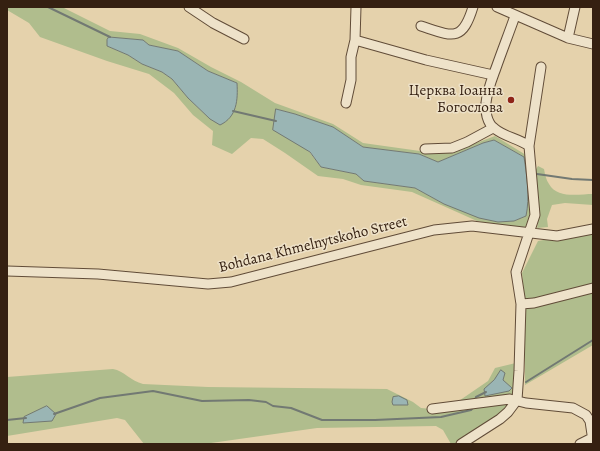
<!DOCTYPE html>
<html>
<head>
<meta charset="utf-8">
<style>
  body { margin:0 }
  #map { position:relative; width:600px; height:451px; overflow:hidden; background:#e5d2ac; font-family:Alegreya,serif }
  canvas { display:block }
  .frame { position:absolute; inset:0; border:8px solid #352011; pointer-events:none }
</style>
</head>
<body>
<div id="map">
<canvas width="600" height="451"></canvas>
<div class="frame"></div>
</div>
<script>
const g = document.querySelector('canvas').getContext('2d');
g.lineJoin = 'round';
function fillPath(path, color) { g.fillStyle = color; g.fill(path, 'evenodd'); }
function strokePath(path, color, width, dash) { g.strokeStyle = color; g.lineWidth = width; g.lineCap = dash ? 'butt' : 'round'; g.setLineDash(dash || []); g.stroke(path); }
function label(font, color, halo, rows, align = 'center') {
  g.font = font + ' Alegreya,serif'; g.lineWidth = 3; g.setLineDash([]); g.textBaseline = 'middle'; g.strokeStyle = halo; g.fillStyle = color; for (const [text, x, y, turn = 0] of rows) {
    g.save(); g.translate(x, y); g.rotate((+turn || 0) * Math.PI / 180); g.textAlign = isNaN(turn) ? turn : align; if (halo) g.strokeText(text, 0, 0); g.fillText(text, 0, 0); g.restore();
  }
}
const green = new Path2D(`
  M 7,7 L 62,7 L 110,31 L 140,34 L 178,48 L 211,67 L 241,82 L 275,103 L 333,124 L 363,143 L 420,151 L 452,152 L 495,136 L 526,155 L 531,215 L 528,225 L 521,229 L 477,221 L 412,192 L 361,185 L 343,179 L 318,176 L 285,153 L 263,139 L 251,138 L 232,154 L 212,145 L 213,131 L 193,115 L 174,93 L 149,74 L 107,61 L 40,37 L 29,23 L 7,10 ZM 109,37 L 143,40 L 149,45 L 178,51 L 208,71 L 237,83 L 210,119 L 188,98 L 172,79 L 162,72 L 142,64 L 128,55 L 107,46 ZM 276,109 L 295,114 L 333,127 L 363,147 L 419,154 L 438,162 L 483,143 L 494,140 L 524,157 C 527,177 530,197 526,216 L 514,221 L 498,222 L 444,204 L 415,188 L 364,181 L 356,174 L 321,167 Z
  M 538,166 L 544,169 C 545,174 546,180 549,184 C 557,199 579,194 593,194 L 593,205 L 565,203 L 552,205 L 547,219 L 548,227 L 537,228 L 539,216 L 535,171 Z
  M 593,231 L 593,345 L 525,385 L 525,304 L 522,273 L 538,241 Z
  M 520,362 L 517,400 L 461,444 L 451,444 L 443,430 L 436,426 L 317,428 L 204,444 L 144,444 L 125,420 L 117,418 L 7,436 L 7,377 L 113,369 C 124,371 131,381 143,384 L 208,387 L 387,389 L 413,402 L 421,408 L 432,409 L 450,407 L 488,381 L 495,368 Z`);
const water = new Path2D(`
  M 109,37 L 143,40 L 149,45 L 178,51 L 208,71 L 237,83 C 238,100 237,117 220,125 L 210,119 L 188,98 L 172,79 L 162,72 L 142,64 L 128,55 L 107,46 L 107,40 Z
  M 276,109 L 295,114 L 333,127 L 363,147 L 419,154 L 438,162 L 483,143 L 494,140 L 524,157 C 527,177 530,197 526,216 L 514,221 L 498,222 L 479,218 L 444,204 L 415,188 L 364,181 L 356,174 L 321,167 L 310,152 L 273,130 Z
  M 501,370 L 505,373 L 503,380 L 512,388 L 509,391 L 485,396 L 484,389 L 494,380 Z
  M 399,396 L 407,400 L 408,405 L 393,405 L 392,402 L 393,397 Z
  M 47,406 L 56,414 L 52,421 L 23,423 L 24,417 Z`);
const stream = new Path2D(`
  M 48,7 L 110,37
  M 233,111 L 276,121
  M 537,174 L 572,179 L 593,180
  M 526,382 L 593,340
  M 475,401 L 476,397 L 486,392
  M 54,414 L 100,398 L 153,391 L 202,401 L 249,400 L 266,402 L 273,406 L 291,408 L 322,420 L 375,420 L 441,417 L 471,410 L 474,407
  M 7,420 L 26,418`);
const minor = new Path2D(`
  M 189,7 L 213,23 L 244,39
  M 497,7 L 568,38 L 593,44
  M 421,26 C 452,36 462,43 473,7
  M 568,38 L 575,7
  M 355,40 L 426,60 L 493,75
  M 346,103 L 351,80 L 351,57 L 355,40 L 356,7
  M 529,146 L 541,67
  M 425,149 L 452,148 L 467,142 L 493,128
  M 7,271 L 98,274 L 208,284 L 231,282 L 434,230 L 472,226 L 557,236 L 593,229
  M 521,304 L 534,303 L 593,288
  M 432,409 L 510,399 L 526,403 L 573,408 L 586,415 L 590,421 L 593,441
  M 461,444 L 500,419 L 508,412 L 517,400 L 519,371 L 521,304 L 516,272 L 535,215 L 529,146 C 518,138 504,137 494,128 C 487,123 485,111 486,103 C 487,91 492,79 496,68 C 502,51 509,33 515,16
  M 580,444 L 592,438`);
const markers = [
  [511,100,4,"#8f2418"]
];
const poiNames = [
  ["Церква Іоанна",503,91],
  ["Богослова",503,108]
];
const streetNames = [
  ["Bohdana Khmelnytskoho Street",313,245,-14]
];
fillPath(green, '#b0bd8d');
fillPath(water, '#9ab5b4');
strokePath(water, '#727973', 1);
strokePath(stream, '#727973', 2);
strokePath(minor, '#614c38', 11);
strokePath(minor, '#eee2c9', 9);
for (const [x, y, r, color] of markers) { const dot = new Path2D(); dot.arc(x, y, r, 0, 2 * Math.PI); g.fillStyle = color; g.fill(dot); strokePath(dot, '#eee2c9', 1.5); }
label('15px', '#352011', '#eee2c9', poiNames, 'right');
label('15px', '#352011', '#eee2c9', streetNames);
</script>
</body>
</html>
